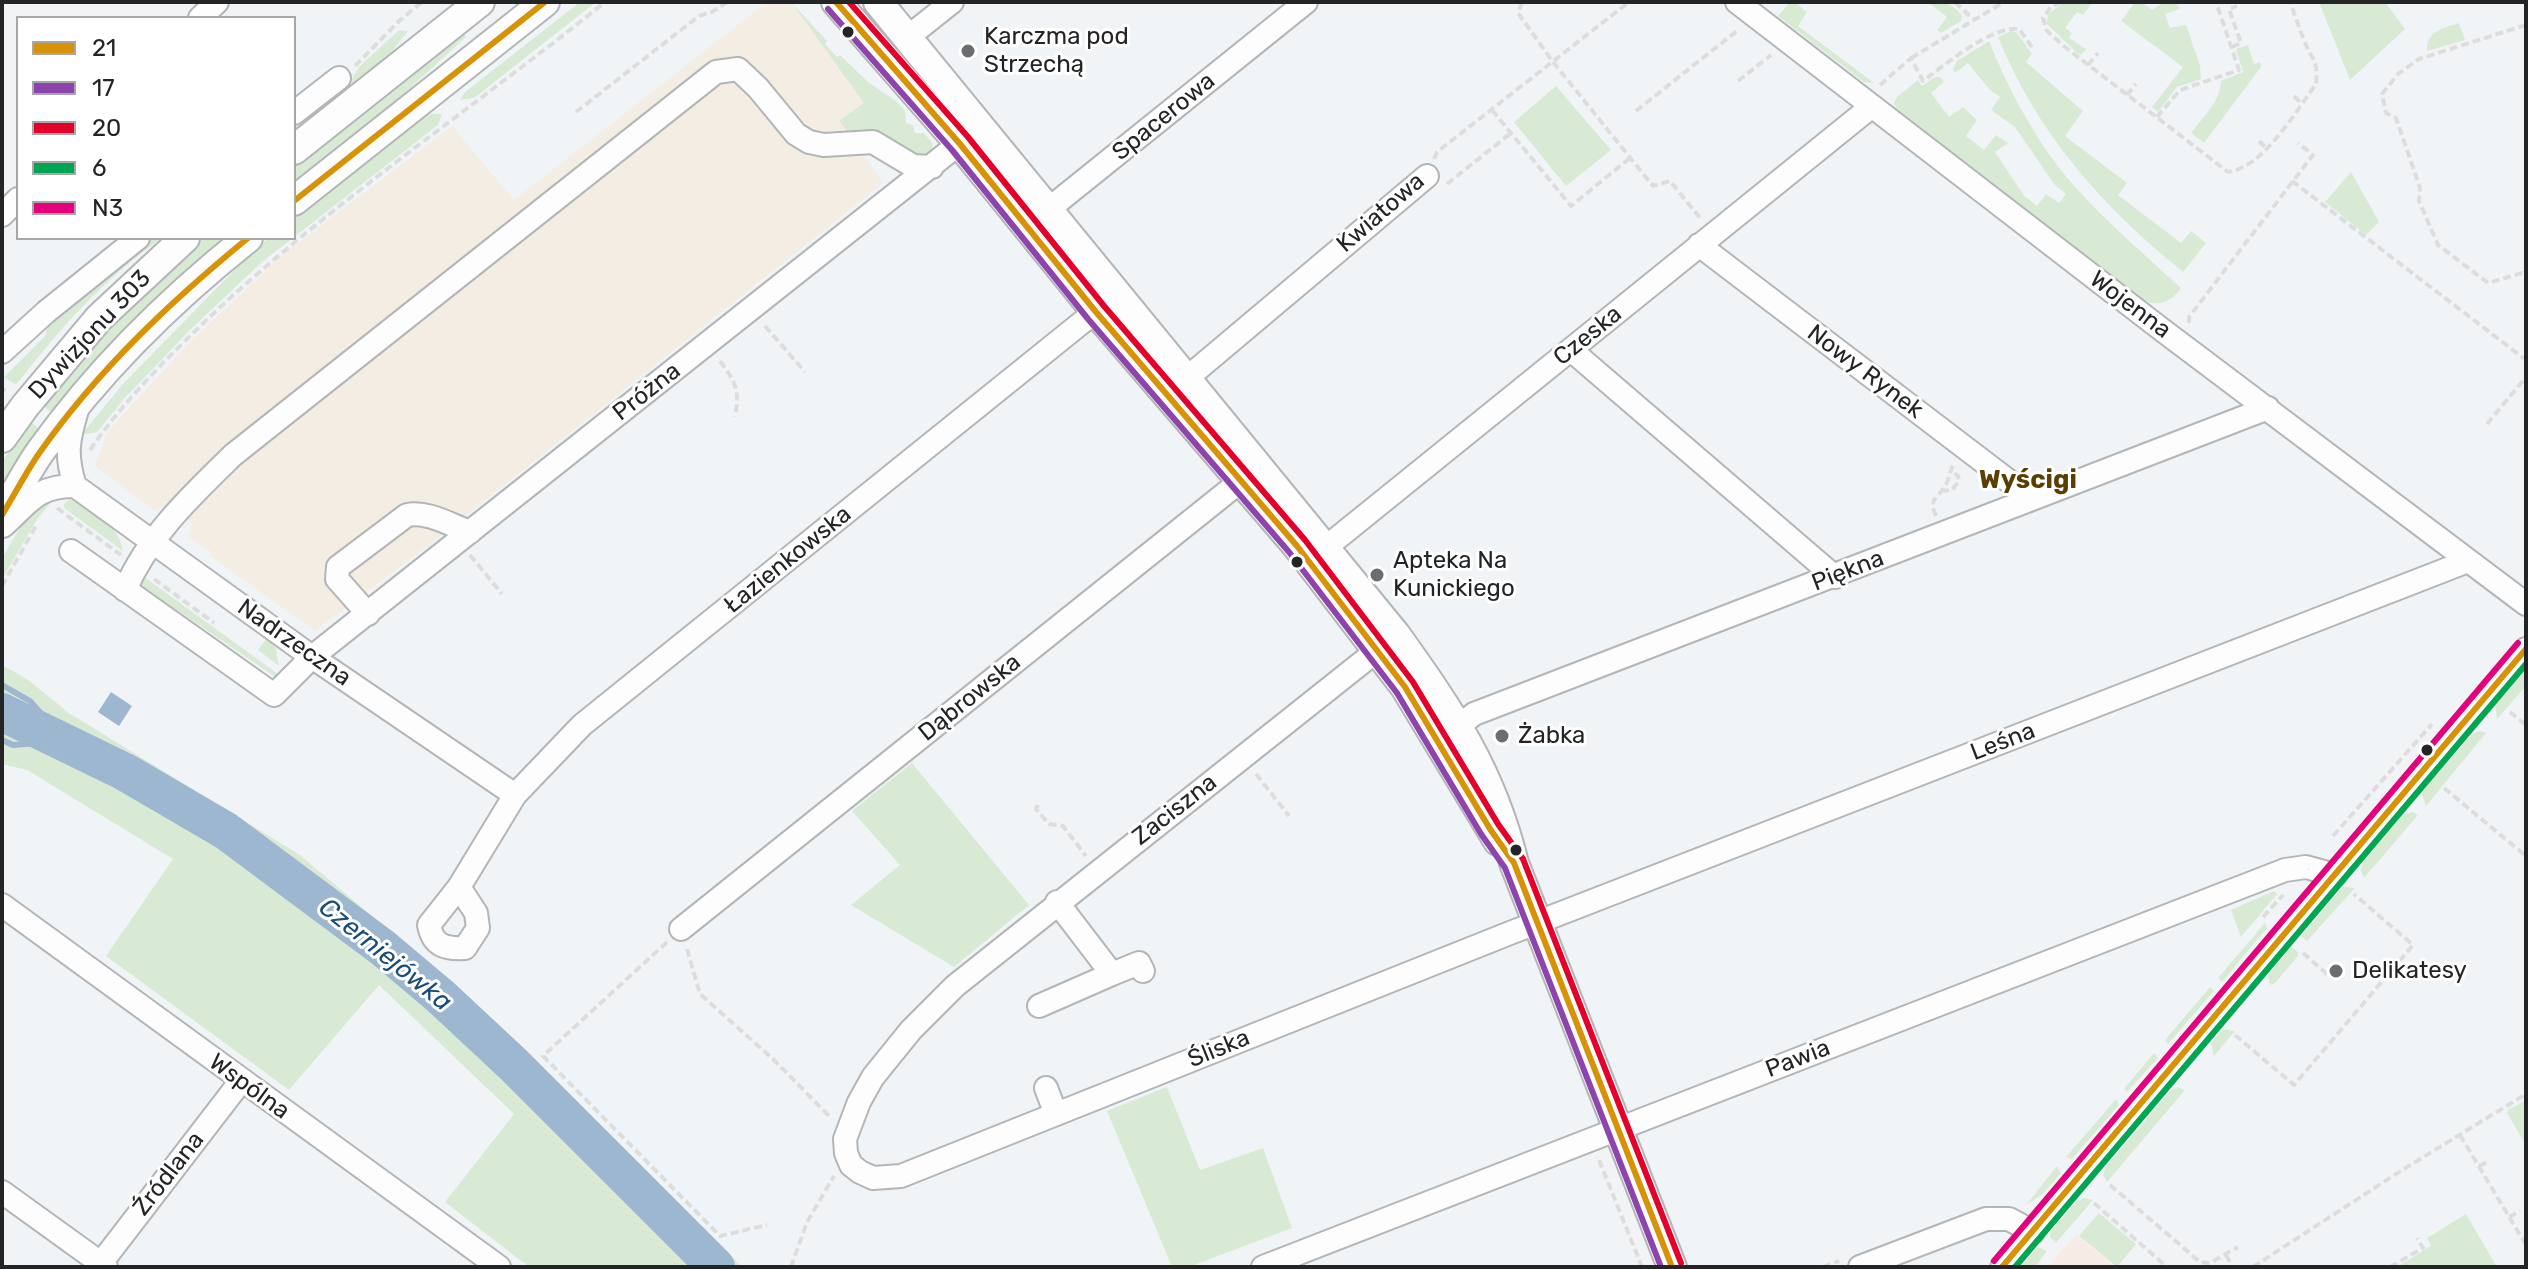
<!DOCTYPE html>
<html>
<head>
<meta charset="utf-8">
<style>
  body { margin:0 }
  #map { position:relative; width:2528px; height:1269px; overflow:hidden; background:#f1f4f6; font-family:Rubik,sans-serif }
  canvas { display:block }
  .frame { position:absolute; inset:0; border:4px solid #232425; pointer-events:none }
  .legend { position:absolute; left:16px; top:16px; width:280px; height:224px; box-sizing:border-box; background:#fff; border:2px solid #a7a7a8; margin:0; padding:10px 14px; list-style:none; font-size:24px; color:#232425 }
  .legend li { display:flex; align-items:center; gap:16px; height:40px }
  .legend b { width:40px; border:2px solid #a7a7a8 }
</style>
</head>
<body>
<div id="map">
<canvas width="2528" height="1269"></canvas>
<div class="frame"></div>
<ul class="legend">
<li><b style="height:10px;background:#d79206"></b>21</li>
<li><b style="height:10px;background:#8e44ad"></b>17</li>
<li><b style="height:10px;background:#e4002b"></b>20</li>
<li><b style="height:10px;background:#00a651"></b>6</li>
<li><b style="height:10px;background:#e5007d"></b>N3</li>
</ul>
</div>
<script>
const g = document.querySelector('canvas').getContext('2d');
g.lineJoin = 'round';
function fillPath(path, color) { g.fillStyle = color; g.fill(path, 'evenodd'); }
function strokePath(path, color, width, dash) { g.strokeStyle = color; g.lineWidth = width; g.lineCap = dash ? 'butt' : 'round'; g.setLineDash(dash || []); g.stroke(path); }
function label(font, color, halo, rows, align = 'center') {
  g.font = font + ' Rubik,sans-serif'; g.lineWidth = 6; g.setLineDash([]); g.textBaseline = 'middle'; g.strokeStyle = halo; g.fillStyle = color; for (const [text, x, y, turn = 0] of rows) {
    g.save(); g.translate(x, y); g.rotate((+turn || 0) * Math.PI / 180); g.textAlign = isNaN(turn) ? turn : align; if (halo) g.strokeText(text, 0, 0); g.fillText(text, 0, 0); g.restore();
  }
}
const industrial = new Path2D(`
  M 767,2 L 791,2 L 865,103 L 840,122 L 883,183 L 433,542 L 315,631 L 210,556 L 211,552 L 188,536 L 192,524 L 178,510 L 169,504 L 154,510 L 95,466 L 108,431 L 191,341 L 281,256 L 452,126 L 514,200 Z`);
const medical = new Path2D(`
  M 2076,1234 L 2113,1266 L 2114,1267 L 2047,1267 Z`);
const green = new Path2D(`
  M 580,2 L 596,2 L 474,98 L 460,100 L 465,92 Z
  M 791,2 L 827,41 L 825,44 L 837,57 L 840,55 L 868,82 L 897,102 L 905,111 L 906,123 L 913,125 L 915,133 L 924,133 L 933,144 L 930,153 L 920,157 L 849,134 L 839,121 L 864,103 Z
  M 1790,2 L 1798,2 L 1797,4 L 1807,12 L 1798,26 L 1874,83 L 1864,82 L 1778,16 Z
  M 1928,2 C 1942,2 1953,2 1962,16 L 1961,21 L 1941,33 L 1937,30 L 1947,17 Z
  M 2064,2 L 2093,2 L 2083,15 L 2077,12 L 2065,28 L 2072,33 L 2069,38 L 2086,49 L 2082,54 L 2078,54 L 2047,24 L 2048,14 Z
  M 2131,2 L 2141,2 L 2152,10 L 2164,2 L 2176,2 L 2180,9 L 2165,14 L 2170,28 L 2186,25 L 2200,66 L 2201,79 L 2177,87 L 2158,112 L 2152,107 L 2183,67 L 2121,21 L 2133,5 Z
  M 2319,2 L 2385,2 L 2405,29 L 2350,80 Z
  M 2459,23 L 2465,40 L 2427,51 C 2426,31 2443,28 2459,23 Z
  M 399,30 L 408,31 L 383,63 L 294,134 L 294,124 L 351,80 L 359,67 Z
  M 2011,31 L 2017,33 L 2032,54 L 2026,62 L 2083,111 L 2065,136 L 2127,183 L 2118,195 L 2181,243 L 2191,231 L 2206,243 L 2183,272 C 2102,206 2038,135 1998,37 Z
  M 462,32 L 466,37 L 365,129 L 294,185 L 294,165 Z
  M 1989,41 C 2006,83 2027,124 2054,161 C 2087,206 2139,249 2181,288 C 2172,301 2160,307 2144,301 L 1897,109 L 1894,103 L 1897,97 L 1918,80 L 1922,86 L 1935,77 L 1940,77 L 1944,82 L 1931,93 L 1949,117 L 1963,107 L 1977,120 L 1966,136 L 1984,150 L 1996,135 L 2008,143 L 1995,152 L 2024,196 L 2037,206 L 2046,194 L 2059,203 L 2066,194 L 2054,184 L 2015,127 L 1991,110 L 2000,97 L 1989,89 L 1968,63 L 1955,73 L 1953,69 L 1957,61 Z
  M 2248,45 L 2254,64 L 2260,62 L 2261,67 L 2204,143 L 2191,133 C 2203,117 2220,102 2221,81 L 2243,72 L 2236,49 Z
  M 1556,86 L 1611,150 L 1566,186 L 1514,122 Z
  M 430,114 L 442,114 L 438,125 L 294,237 L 294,218 L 375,152 Z
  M 2351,172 L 2379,222 L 2366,235 L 2325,202 Z
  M 154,238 L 162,238 C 104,278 59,330 16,385 L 4,377 L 45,336 L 48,324 Z
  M 202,238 L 227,238 L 55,415 L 42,405 C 93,346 143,289 202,238 Z
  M 269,238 L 293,238 L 262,262 L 189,331 L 124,399 L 97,432 L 81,435 L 123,384 L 253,251 Z
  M 29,421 L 42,431 L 2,492 L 2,462 Z
  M 69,500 C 93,505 119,526 123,551 L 64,508 L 64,504 Z
  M 52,501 L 36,521 L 2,579 L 2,558 L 30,511 Z
  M 143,576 L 278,674 L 277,678 L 140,585 L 140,580 Z
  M 267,638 L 275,646 L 279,666 L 258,650 Z
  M 2,665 L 27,679 L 69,713 L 300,855 L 450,982 L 547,1073 L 742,1267 L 529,1267 L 445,1202 L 514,1114 L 379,985 L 289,1090 L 106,956 L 173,859 L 27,770 L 2,764 Z
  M 2526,670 L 2526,686 L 2497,719 L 2495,705 Z
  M 2480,731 L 2486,733 L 2426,806 L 2422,795 L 2423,790 L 2473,733 Z
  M 912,763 L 1029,905 L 954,967 L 851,905 L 900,865 L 852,811 Z
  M 2413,812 L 2418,815 L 2364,878 L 2361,871 L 2362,863 L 2404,814 Z
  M 2346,887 L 2355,888 L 2307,941 L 2301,936 L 2341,888 Z
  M 2274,891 L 2277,894 L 2241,937 L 2231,910 Z
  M 2265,923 L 2267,928 L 2222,982 L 2218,978 Z
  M 2291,947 L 2298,952 L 2298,956 L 2275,983 L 2270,985 L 2268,974 Z
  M 2210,987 L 2214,991 L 2168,1044 L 2165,1040 Z
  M 2223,1029 L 2235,1031 L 2214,1056 L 2211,1043 Z
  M 2154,1053 L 2158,1058 L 2127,1092 L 2124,1089 Z
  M 1167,1087 L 1200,1170 L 1263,1148 L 1292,1228 L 1189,1267 L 1172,1267 L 1107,1111 Z
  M 2178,1087 L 2185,1090 L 2107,1182 L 2103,1175 L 2106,1166 L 2172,1089 Z
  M 2116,1099 L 2119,1105 L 2072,1159 L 2066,1157 Z
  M 2526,1100 L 2526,1145 L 2507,1113 L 2508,1110 Z
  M 2057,1166 L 2061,1173 L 2042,1195 L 2026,1205 Z
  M 2084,1198 L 2093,1200 L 2056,1243 L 2050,1237 L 2050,1232 L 2076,1202 Z
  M 2099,1213 L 2136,1244 L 2117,1267 L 2079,1236 Z
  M 2466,1214 L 2497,1267 L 2397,1267 L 2431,1246 L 2427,1238 Z
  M 2038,1247 L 2047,1251 L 2035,1267 L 2020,1267 Z`);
const water = new Path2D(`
  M 111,692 L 132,706 L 119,726 L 98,712 Z`);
const stream = new Path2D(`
  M 2,685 L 30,701 L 65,741
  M 2,740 L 13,745 L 65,741`);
const river = new Path2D(`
  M 2,712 L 125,772 L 226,831 L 383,948 L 440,996 L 514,1065 L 716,1267`);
const path = new Path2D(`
  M 1522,2 L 1518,13 L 1553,62 L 1653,186 L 1670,181 L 1701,219
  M 1955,2 L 1973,19
  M 2061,2 L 2051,7 L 2043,18 L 2047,31 L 2065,47 L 2228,172 C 2263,168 2296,111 2316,84 C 2319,61 2311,59 2304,40 C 2299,28 2295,15 2290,2
  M 2526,25 L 2419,59 L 2398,74 L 2382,94 L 2386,113 L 2396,118 L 2420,188 L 2419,201 L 2438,245 L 2488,283 L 2522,273 L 2526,274
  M 2232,47 L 2241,43 L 2229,9 L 2237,6
  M 1911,58 L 2004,2
  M 2088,65 L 2098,53
  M 355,66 L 399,21 L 422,2
  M 1738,81 L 1771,55
  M 1880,85 L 1911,58 L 1923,81 C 1942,67 1996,22 2020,30 L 2034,50
  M 2127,95 L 2136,84
  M 2294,96 L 2301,103
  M 1492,110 L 1571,206 L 1630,158
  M 1636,111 L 1738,30
  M 576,112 L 699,16 L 712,12 L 727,2
  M 2157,117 L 2180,90 L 2239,70 L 2216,2
  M 2259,141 L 2266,148
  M 1434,159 L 1437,152 L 1629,2
  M 2292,181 L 2526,360
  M 1447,184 L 1511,133
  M 2189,323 L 2189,317 L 2313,155 L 2298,143
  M 765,326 L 805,372
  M 720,361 C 736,383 740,390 735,417
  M 2,392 L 5,388
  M 2487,424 L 2526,377
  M 90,450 C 125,399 171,354 216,311 C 338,198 476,106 605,2
  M 1941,491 L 1952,490 L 1959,481 L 1958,476 L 1950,470
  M 57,508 L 121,555
  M 1936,516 C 1928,498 1937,500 1945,486 C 1949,480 1950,471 1953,465
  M 470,555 L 502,594
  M 154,579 L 214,623
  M 2,586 L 37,524
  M 2510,712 L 2526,725
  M 1256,774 L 1289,816
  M 2444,788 L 2526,856
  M 1038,805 L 1036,809 L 1049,824 L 1063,826 L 1086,856
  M 2333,836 L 2432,724
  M 2263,917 L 2283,895
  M 667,942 L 543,1056 L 720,1236 L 767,1225
  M 687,949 L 700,994 L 773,1059 L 831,1118
  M 2303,953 L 2328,975
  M 2235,1035 L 2294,1085 L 2413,945 L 2354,894
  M 2460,1135 L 2526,1245
  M 1599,1160 L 1642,1267
  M 2479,1166 L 2490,1161
  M 2110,1185 L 2200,1262 L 2210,1263 L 2238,1247
  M 2094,1203 L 2167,1267
  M 2509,1217 L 2520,1211
  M 2226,1255 L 2233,1267
  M 791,1267 L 807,1222 L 834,1176
  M 1823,1267 L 1839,1261
  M 2253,1267 L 2399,1172 L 2526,1094
  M 2390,1267 L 2423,1248 L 2417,1238`);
const minor = new Path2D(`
  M 1737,2 L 2161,329 L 2526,604
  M 200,18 L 217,2
  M 908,37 L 952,2
  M 294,113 L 339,78
  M 2,215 L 18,199
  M 1041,224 L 1049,211 L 1060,200 L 1306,2
  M 1699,245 L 2031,498
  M 1571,350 L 1835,577
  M 2,352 L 46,312 L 138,238
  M 1174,389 L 1427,176
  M 75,486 L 312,657 L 515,795
  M 3,526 C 30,502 36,486 75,486 C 65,455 68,440 77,410
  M 1308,547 L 1324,547 L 1335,540 L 1871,107
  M 71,551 L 274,695 L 312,657 L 970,135
  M 125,590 C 148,536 192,495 233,455 L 716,72 L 738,69 L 758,88 L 796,134 L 809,142 L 824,145 L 873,142 L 913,166 L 932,167
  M 368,614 L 337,579 L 338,567 L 407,515 C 429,511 450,525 470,532
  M 1389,641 L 955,986 L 911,1030 L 873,1077 L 859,1102 L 845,1139 L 846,1153 L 851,1165 L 860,1172 L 873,1178 L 901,1176 L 1510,933 L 2468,561
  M 1453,742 L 1459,726 L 1474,714 L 2268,408
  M 459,887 L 476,913 L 478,928 L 465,948 C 445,949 433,946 429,925 L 459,887 L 515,795 L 582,725 L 1106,303
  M 2,905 L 499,1267
  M 681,929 L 1252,472
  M 1112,974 L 1139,963 L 1143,971
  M 1039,1006 L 1112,974 L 1057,902
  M 1046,1088 L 1056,1114
  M 2,1192 L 106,1267
  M 98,1267 L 241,1081
  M 1263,1267 L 2285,870 L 2306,867 L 2335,875
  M 1860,1267 L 1986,1219 L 2009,1219 L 2033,1232
  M 2002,1267 L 2526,649`);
const major = new Path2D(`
  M 836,2 L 960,144 L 1096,312 L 1297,546 L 1405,687 L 1498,841
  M 878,2 L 1396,635 C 1451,712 1491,770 1514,863 L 1672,1267
  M 294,150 L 480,2
  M 294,201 L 545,2
  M 2,438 L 25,406 L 99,318 L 185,238
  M 2,515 C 15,494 26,472 40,452 C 98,371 170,300 248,238`);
const bus1 = new Path2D(`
  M 836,2 L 960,144 L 1096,312 L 1297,546 L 1405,687 L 1490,829 L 1514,863 L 1672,1267
  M 294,201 L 545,2
  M 2,515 C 15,494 26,472 40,452 C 98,370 171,301 248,238
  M 2002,1267 L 2526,649`);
const bus2 = new Path2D(`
  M 828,9 L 952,150 L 1088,319 L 1289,552 L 1397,693 L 1481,834 L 1505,868 L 1661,1267`);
const bus3 = new Path2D(`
  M 849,2 L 968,137 L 1104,306 L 1305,540 L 1413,682 L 1498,824 L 1523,859 L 1681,1263`);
const bus4 = new Path2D(`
  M 2015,1267 L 2526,664`);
const bus5 = new Path2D(`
  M 1994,1261 L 2518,643`);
const markers = [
  [848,32,7,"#232425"],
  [968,51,8,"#6b6d6e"],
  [1297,562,7,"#232425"],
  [1377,575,8,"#6b6d6e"],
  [1502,736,8,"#6b6d6e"],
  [2427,750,7,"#232425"],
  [1516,850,7,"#232425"],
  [2336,971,8,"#6b6d6e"]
];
const poiNames = [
  ["Karczma pod",984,37],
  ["Strzechą",984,65],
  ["Apteka Na",1393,561],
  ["Kunickiego",1393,589],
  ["Żabka",1518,736],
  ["Delikatesy",2352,971]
];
const streetNames = [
  ["Spacerowa",1164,117,-39],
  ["Kwiatowa",1381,213,-41],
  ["Wojenna",2130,305,37],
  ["Dywizjonu 303",90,335,-47],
  ["Czeska",1588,336,-39],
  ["Nowy Rynek",1865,372,37],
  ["Próżna",647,392,-38],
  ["Łazienkowska",788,560,-39],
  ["Piękna",1848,571,-21],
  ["Nadrzeczna",294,643,35],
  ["Dąbrowska",970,698,-39],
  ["Leśna",2003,742,-21],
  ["Zaciszna",1175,810,-38],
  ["Śliska",1219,1049,-22],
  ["Pawia",1798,1059,-21],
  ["Wspólna",249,1087,36],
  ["Źródlana",169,1174,-52]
];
const neighbourhoodNames = [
  ["Wyścigi",2028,480]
];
const waterNames = [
  ["Czerniejówka",385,955,39]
];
fillPath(industrial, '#f4ede3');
fillPath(medical, '#f6ece5');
fillPath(green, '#d8ead4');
fillPath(water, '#9eb7d0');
strokePath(stream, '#9eb7d0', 6);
strokePath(river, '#9eb7d0', 38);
strokePath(minor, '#b3b5b7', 26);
strokePath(major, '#b3b5b7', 32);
strokePath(path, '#ddd', 4, [8, 4]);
strokePath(minor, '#fdfdfe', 22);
strokePath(major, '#fdfdfe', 28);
strokePath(bus1, '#d79206', 6);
strokePath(bus2, '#8e44ad', 6);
strokePath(bus3, '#e4002b', 6);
strokePath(bus4, '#00a651', 6);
strokePath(bus5, '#e5007d', 6);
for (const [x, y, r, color] of markers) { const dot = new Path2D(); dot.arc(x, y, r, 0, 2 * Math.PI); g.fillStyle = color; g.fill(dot); strokePath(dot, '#fff', 3); }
label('24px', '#232425', '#fff', poiNames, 'left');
label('24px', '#232425', '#fff', streetNames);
label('bold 26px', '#5b3f01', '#fff', neighbourhoodNames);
label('italic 26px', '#194c7b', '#fff', waterNames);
</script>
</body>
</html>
